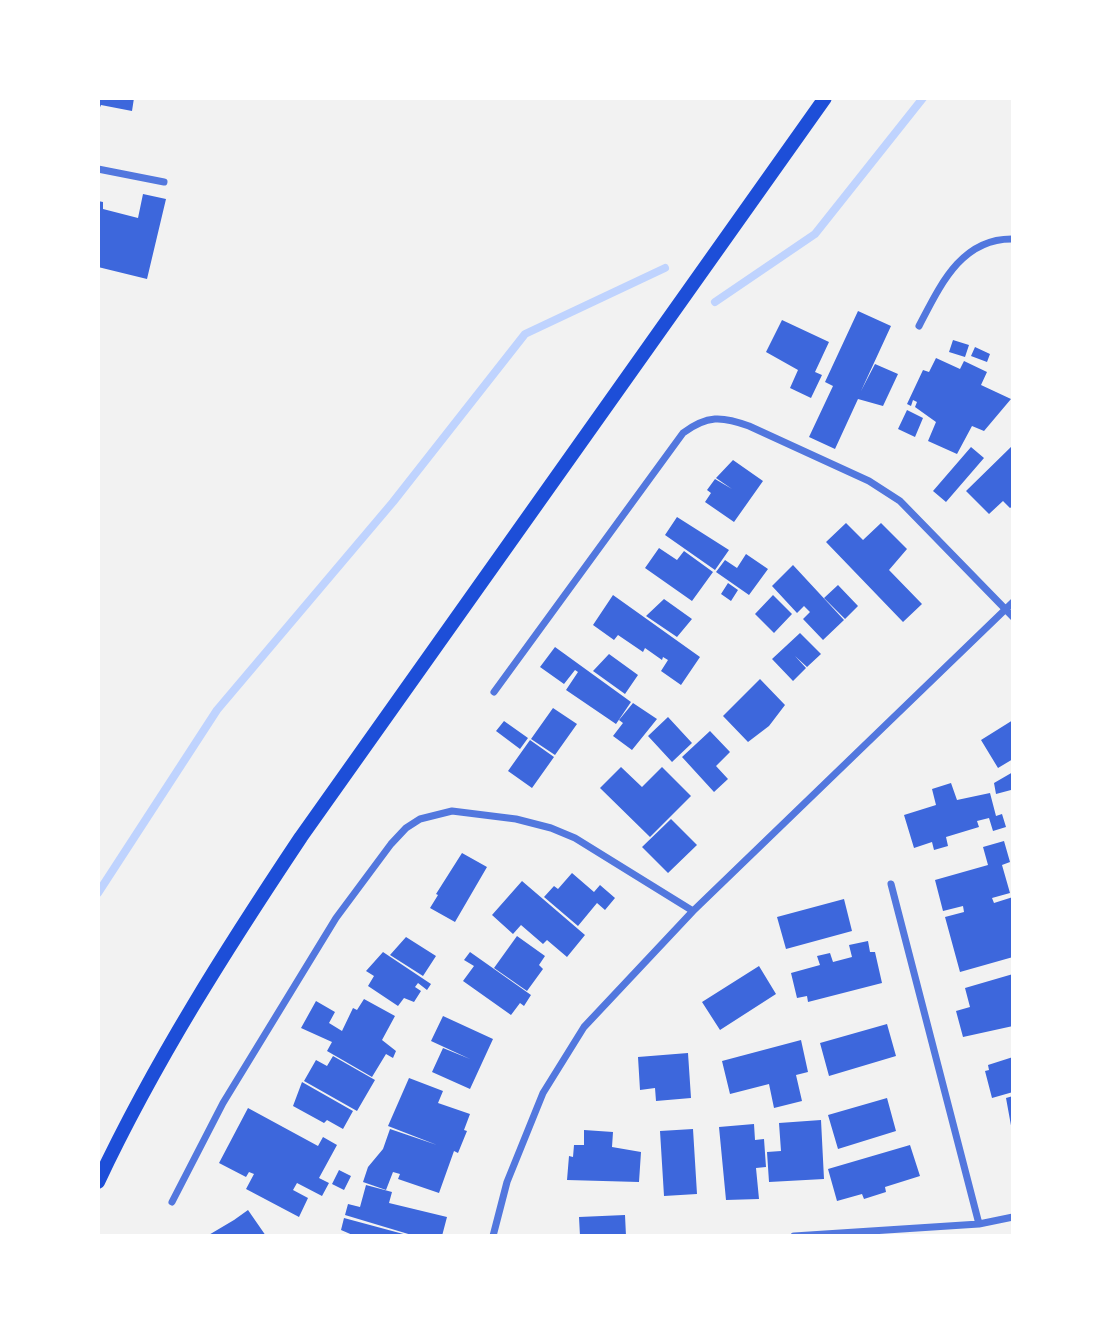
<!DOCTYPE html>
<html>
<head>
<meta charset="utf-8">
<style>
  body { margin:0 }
  #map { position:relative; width:1111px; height:1334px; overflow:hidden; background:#f2f2f2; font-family:Rubik,sans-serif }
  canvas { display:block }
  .frame { position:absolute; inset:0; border:100px solid #fff; pointer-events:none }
</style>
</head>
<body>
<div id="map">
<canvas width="1111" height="1334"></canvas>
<div class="frame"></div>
</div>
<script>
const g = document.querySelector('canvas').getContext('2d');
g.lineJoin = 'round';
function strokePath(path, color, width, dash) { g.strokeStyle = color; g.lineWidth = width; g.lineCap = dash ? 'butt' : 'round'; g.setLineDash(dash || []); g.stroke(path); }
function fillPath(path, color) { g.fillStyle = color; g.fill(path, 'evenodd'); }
const stream = new Path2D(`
  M 715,302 L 815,234 L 923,98
  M 98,893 L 217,710 L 393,502 L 525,334 L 665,268`);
const building = new Path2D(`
  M 98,98 L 134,98 L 132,111 L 101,105 L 98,112 Z
  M 143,194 L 166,199 L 147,279 L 98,267 L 98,201 L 103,202 L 103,209 L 138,218 Z
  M 858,311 L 891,326 L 861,391 L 875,364 L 898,374 L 883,406 L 858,399 L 835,449 L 809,437 L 833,386 L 825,382 Z
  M 782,320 L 829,342 L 815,372 L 822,375 L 811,398 L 790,388 L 798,370 L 766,352 Z
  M 953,340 L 969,345 L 965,357 L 949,352 Z
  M 975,347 L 990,354 L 987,362 L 971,356 Z
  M 936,358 L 960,369 L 951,387 L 964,361 L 987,372 L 981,385 L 1011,399 L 984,431 L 972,426 L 957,454 L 928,441 L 936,422 L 915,407 L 917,402 L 913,400 L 911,406 L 907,404 L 923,370 L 929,372 Z
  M 907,410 L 923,418 L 915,437 L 898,429 Z
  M 1013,445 L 1013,506 L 1010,508 L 1003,501 L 989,514 L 966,491 Z
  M 971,447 L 984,458 L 946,502 L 933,491 Z
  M 733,460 L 763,481 L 734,522 L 705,502 L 711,493 L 707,490 L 715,479 L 732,489 L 716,478 Z
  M 677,517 L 729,550 L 715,570 L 665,535 Z
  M 846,523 L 863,540 L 881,523 L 907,549 L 889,570 L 922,604 L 903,622 L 826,542 Z
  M 659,548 L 677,560 L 684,551 L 713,572 L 692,601 L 645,568 Z
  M 746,554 L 768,569 L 749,595 L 716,572 L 725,560 L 737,568 Z
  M 793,565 L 844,620 L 823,640 L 803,619 L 810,612 L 804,606 L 797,613 L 772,586 Z
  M 728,583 L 738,590 L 731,601 L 721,594 Z
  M 838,585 L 858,606 L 845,619 L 824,598 Z
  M 613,595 L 700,657 L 681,685 L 661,671 L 668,660 L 663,657 L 662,660 L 645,648 L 643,652 L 618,635 L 614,640 L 593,625 Z
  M 773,595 L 792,614 L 774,633 L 755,614 Z
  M 664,599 L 692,619 L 677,637 L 646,616 Z
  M 800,633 L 821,654 L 807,667 L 795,656 L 806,668 L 793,681 L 772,659 Z
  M 555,647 L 631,702 L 616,724 L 566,690 L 578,672 L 575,670 L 564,684 L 540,667 Z
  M 609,654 L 638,675 L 625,694 L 593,671 Z
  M 760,679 L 785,705 L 769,726 L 748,742 L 723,716 Z
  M 633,703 L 657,719 L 632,750 L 613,736 L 623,723 L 619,720 Z
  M 553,708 L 577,724 L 555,755 L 531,739 Z
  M 668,717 L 692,743 L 672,762 L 648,736 Z
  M 1013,720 L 1013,759 L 998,768 L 981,740 Z
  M 504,721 L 528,738 L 520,749 L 496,731 Z
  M 710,731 L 730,752 L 716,766 L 728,779 L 714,792 L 682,757 Z
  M 530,740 L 554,757 L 532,788 L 508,771 Z
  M 621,767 L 642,787 L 662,767 L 691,796 L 650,837 L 600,788 Z
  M 1013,772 L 1013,795 L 1011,790 L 996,794 L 994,783 Z
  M 951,783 L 957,800 L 990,793 L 996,816 L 1002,814 L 1006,827 L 993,831 L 989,818 L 977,821 L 979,827 L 946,837 L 948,846 L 934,850 L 932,842 L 914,848 L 904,815 L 936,805 L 932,789 Z
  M 671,819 L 697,845 L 668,873 L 642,847 Z
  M 1004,841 L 1010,862 L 1002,865 L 1010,893 L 992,898 L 994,903 L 1013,897 L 1013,957 L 960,972 L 945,917 L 964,912 L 963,906 L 943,911 L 935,880 L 988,865 L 983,847 Z
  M 462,853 L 487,867 L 455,922 L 430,908 L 438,895 L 436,894 Z
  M 572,873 L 594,892 L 600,885 L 615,898 L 605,910 L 597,903 L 578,926 L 544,897 L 554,886 L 558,889 Z
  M 522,881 L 585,935 L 567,957 L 547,940 L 543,944 L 521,925 L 513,934 L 492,915 Z
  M 844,899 L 852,931 L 786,949 L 777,917 Z
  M 517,936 L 545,956 L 539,965 L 543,969 L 527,991 L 494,968 Z
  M 406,937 L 436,956 L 423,976 L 390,955 Z
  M 868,941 L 870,952 L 875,952 L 882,983 L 808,1002 L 807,996 L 797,998 L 791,973 L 820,965 L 817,956 L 830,953 L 833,962 L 852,957 L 849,945 Z
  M 383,952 L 431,984 L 427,990 L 418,983 L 415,987 L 421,991 L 414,1002 L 404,998 L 398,1006 L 368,986 L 374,976 L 366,971 Z
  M 470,952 L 531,995 L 524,1006 L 520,1003 L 511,1015 L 463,981 L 474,966 L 464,960 Z
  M 759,966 L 776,994 L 720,1030 L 702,1002 Z
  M 1013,974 L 1013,1026 L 963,1037 L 956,1011 L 970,1007 L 965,988 Z
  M 364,999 L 395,1016 L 382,1040 L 396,1051 L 393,1058 L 386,1054 L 372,1077 L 327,1051 L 332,1042 L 301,1028 L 316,1001 L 335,1012 L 329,1023 L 342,1031 L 353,1008 L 357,1010 Z
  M 443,1016 L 493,1039 L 470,1089 L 432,1072 L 443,1048 L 470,1059 L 431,1041 Z
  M 887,1024 L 896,1056 L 829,1076 L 820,1043 Z
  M 801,1040 L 808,1072 L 796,1075 L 802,1101 L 774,1108 L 769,1084 L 730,1094 L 722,1061 Z
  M 688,1053 L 691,1098 L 656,1101 L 655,1088 L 640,1090 L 638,1057 Z
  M 333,1056 L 375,1080 L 357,1111 L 304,1081 L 316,1060 L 327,1066 Z
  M 1013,1057 L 1013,1092 L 992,1098 L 985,1071 L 989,1070 L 988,1065 Z
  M 409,1078 L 443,1091 L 438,1103 L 470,1114 L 464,1130 L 467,1131 L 458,1153 L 454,1151 L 439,1193 L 398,1179 L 400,1174 L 393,1172 L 386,1190 L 363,1182 L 368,1167 L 383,1149 L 390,1129 L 437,1145 L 388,1126 Z
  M 302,1082 L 353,1111 L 343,1129 L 327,1120 L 324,1123 L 293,1106 Z
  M 1013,1096 L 1013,1131 L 1012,1131 L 1006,1098 Z
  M 887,1098 L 896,1131 L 838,1149 L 828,1115 Z
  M 248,1108 L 318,1146 L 323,1137 L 337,1145 L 319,1178 L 329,1183 L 322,1196 L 297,1183 L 293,1190 L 308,1198 L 299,1217 L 246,1189 L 254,1174 L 249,1172 L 246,1177 L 219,1163 Z
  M 821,1120 L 824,1179 L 769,1182 L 767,1152 L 781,1151 L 779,1123 Z
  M 754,1124 L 755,1140 L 764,1139 L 766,1167 L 756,1168 L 759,1199 L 726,1200 L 719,1127 Z
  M 693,1129 L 697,1194 L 664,1196 L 660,1131 Z
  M 584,1130 L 613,1132 L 612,1147 L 641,1152 L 639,1182 L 567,1180 L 569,1156 L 573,1157 L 574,1145 L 584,1145 Z
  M 910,1145 L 920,1176 L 885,1187 L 886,1192 L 864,1199 L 862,1194 L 837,1201 L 828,1169 Z
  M 339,1170 L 351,1176 L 344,1190 L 332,1184 Z
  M 366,1185 L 392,1192 L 389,1203 L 447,1217 L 442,1236 L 415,1236 L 345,1215 L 348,1204 L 360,1207 Z
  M 248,1210 L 266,1236 L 207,1236 L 234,1220 Z
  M 625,1215 L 626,1236 L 580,1236 L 579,1217 Z
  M 344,1218 L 407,1235 L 407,1236 L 355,1236 L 341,1230 Z`);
const minor = new Path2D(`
  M 98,169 L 164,182
  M 919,326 C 940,286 961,238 1013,239
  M 494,692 L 683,433 C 707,415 722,416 749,426 L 869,481 L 900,501 L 1013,617
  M 891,884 L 979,1224
  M 172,1202 L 223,1103 L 336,918 L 391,844 L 406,828 L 420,819 L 452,811 L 516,819 L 551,828 L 575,838 L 693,911
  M 493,1236 L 507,1182 L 543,1093 L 584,1027 L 693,911 L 1013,602
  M 794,1236 L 979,1224 L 1013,1217`);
const secondary = new Path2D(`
  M 98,1182 C 155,1061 227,948 301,837 L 825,98`);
strokePath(stream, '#bfd3fe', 8);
fillPath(building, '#3d67dc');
strokePath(minor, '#5277de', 7);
strokePath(secondary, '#1d4ed8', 14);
</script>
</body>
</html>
